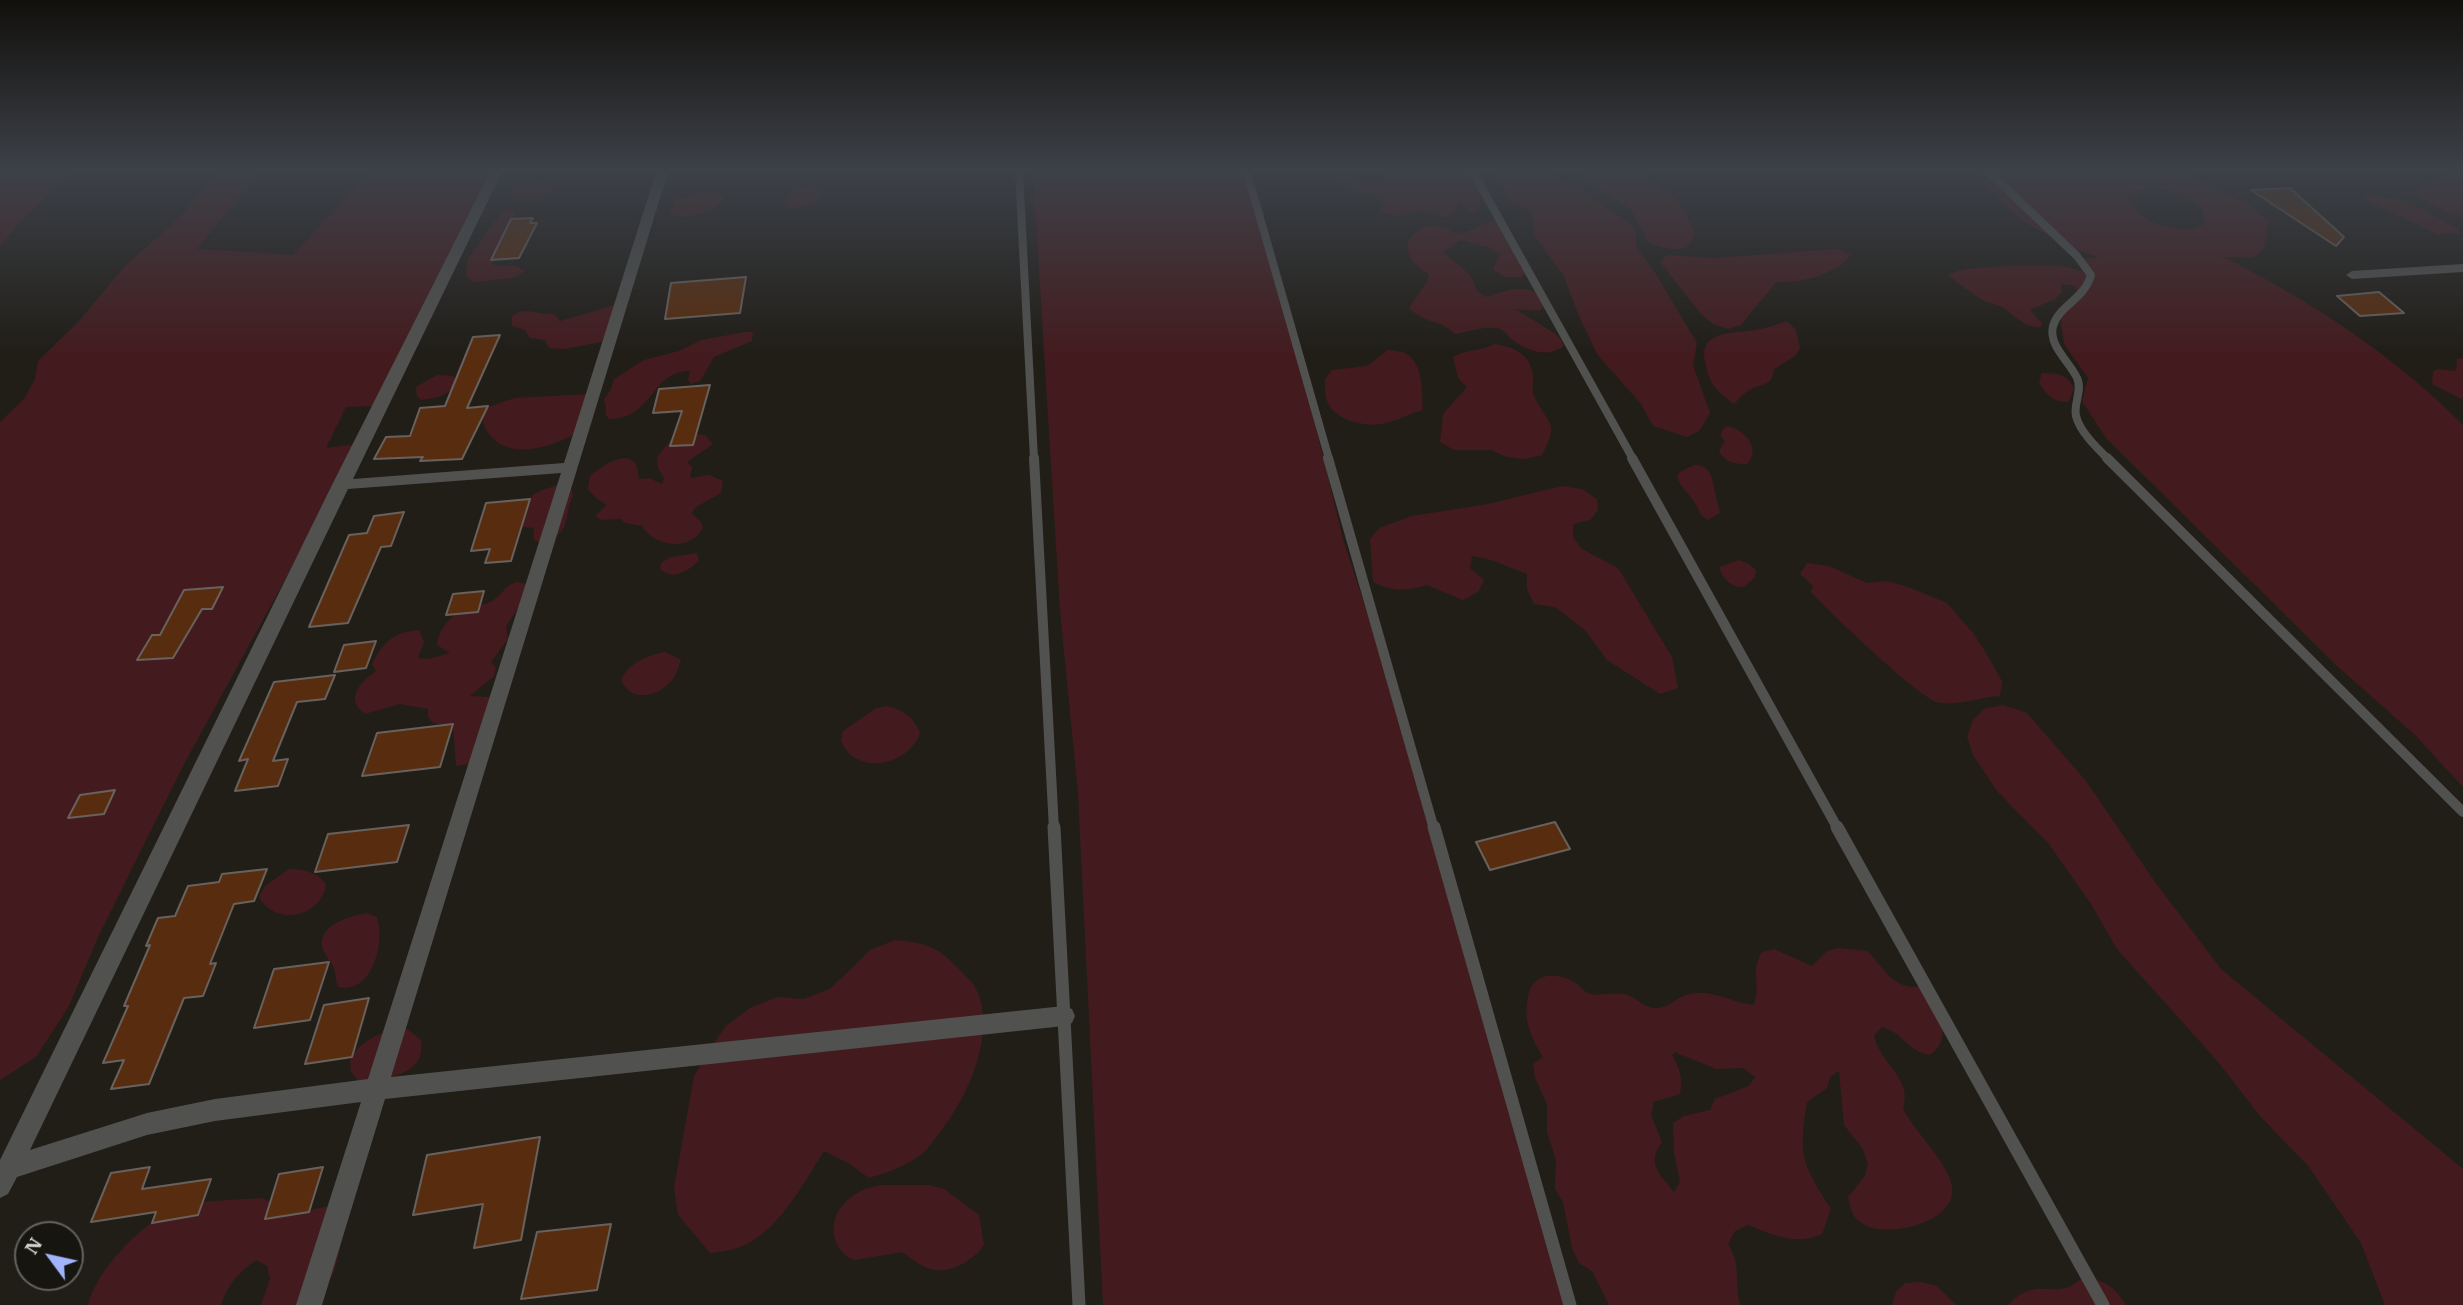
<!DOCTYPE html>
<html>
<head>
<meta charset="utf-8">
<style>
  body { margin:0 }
  #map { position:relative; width:2463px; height:1305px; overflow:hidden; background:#211e18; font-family:"IBM Plex Serif",serif }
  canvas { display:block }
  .north { position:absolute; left:14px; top:1221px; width:70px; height:70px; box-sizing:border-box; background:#17150f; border:2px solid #63615c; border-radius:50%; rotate:303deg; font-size:19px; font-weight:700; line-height:28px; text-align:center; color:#d4d2cf }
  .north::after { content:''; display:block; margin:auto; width:24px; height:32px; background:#a1b3fd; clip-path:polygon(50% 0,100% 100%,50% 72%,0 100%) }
</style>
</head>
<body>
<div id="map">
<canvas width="2463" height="1305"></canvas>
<div class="north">N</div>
</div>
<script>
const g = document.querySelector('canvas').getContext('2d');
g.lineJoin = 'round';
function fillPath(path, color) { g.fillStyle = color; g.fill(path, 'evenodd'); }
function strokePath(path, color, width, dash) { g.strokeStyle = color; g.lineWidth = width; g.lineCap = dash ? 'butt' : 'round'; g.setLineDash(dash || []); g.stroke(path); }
const green = new Path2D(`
  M 0,172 L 75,172 C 46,193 23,218 0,246 Z
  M 215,172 L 260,172 L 197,249 L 293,255 L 369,172 L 495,172 L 373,406 L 346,407 L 326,448 L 359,444 L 183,766 L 99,935 L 69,1006 L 36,1057 L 0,1080 L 0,422 L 24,399 L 35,379 L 38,361 L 79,321 L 125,266 L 180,217 L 207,186 Z
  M 1033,172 L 1248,172 L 1305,384 L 1343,539 L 1419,772 L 1568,1305 L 1103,1305 L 1078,793 L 1060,611 Z
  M 1376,172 L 1483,172 L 1486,187 L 1479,200 L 1480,208 L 1473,214 L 1459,201 L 1454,213 L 1444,218 C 1436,215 1429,212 1421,212 C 1404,211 1401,221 1381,211 L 1385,197 C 1368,194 1342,192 1334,174 C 1353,173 1366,184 1384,180 Z
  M 1488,172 L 1553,172 L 1631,224 L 1636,232 L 1636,247 L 1654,271 L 1697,343 L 1693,365 L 1710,413 L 1699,431 L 1687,437 L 1653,426 L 1641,404 L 1597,354 L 1578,314 L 1564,276 L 1534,235 L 1532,212 L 1508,201 L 1504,187 L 1492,181 Z
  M 1574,172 L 1648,172 L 1647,175 L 1679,202 L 1695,233 C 1689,257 1666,249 1648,242 L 1631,209 Z
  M 1973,172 L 2192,172 C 2209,192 2231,193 2251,206 C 2257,210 2262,216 2268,220 L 2265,247 L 2253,258 L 2223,257 C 2311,301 2394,355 2463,425 L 2463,787 L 2415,735 L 2336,665 L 2106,438 L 2082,401 L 2088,378 L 2064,344 L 2060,314 L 2077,300 L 2076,286 L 2061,284 L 2062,292 L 2055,299 L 2030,310 L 2042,323 L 2040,327 C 2021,327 2015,314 2000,306 C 1995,304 1989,303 1984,301 C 1982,300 1949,277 1948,275 C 1960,265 2050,264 2068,267 C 2075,269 2082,272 2089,274 L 2079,260 L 2098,257 L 2069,247 L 2019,219 ZM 2151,188 C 2169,190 2210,199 2204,224 C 2180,238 2136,222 2127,196 L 2129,193 Z
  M 2448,172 L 2463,172 L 2463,216 L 2452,214 L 2417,196 L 2419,186 Z
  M 533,183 L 547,183 L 554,188 C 544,199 521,204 509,195 L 517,188 Z
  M 810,187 L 822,194 L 813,205 L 791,208 L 781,204 L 795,190 Z
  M 710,192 L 726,197 C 716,211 687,222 670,214 L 674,200 Z
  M 2367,196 C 2402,195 2430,212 2459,230 L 2460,234 L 2437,234 L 2364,199 Z
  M 503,210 L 512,210 L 515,213 L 510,225 L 534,229 L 532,233 L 525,236 L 523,244 L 528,246 C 517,256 502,252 492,262 L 493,265 L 516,266 L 525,271 L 514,278 L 473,282 L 466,275 L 468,259 Z
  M 1490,221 L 1505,222 L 1528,270 L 1521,277 L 1505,277 L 1493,270 L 1500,254 L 1488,247 L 1460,240 L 1444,252 C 1455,264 1476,274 1476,290 L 1486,297 C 1507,290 1522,284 1543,295 L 1545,304 L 1540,311 L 1514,309 C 1517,310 1555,333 1558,336 C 1561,339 1562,342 1564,346 C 1548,358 1528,352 1513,340 C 1509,337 1505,331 1500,329 C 1487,325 1468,332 1455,334 C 1442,320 1423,323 1409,308 L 1427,282 L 1429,274 C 1381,249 1425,208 1456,234 C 1471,233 1477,226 1490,221 Z
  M 1838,249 L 1851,255 C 1835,275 1802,283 1776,282 L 1741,325 L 1728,329 L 1713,324 L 1702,315 L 1660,262 L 1667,255 L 1713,258 Z
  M 615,305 L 606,338 L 601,342 L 565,349 L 549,348 L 545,340 L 530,338 L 525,330 L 512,326 L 512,316 C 527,305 538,316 554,314 L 560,321 Z
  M 1787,321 L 1796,330 L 1800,348 L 1795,356 L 1774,369 C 1772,386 1764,383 1751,389 C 1745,392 1739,399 1734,404 C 1714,388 1710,386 1705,361 C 1698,328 1740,334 1761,329 C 1770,327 1778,324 1787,321 Z
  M 745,332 L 753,332 L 752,341 L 714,357 L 700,381 L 691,384 L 688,380 L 690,371 C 650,371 654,419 609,419 L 605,414 L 606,409 L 604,399 L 611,389 L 614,379 L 644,360 L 679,351 L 701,340 Z
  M 1494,344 C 1513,347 1530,353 1533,375 C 1534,382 1531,389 1534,396 C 1548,426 1560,421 1542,455 L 1524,459 L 1507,457 L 1491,450 L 1454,450 L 1440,442 L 1443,414 L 1467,387 L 1458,378 L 1453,357 C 1467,349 1480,352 1494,344 Z
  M 1388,350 C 1393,351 1401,351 1405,353 C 1423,361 1422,393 1423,410 C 1408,414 1395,422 1381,424 C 1363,427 1335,420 1327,401 C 1325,395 1325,386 1325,379 L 1332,370 L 1367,366 Z
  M 2463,358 L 2463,400 L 2432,384 L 2433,371 L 2438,369 L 2456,371 L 2457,359 Z
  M 2042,373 C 2056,373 2069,374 2074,389 L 2068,402 C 2053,402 2046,395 2039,382 Z
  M 437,375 L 453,376 L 457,380 L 454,389 L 439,397 L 421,400 L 417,396 L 416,387 Z
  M 591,394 L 581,430 C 555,447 507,463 487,431 C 481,421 482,418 488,407 L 515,398 Z
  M 1727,426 C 1744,429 1762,449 1747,464 C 1735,464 1725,463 1719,451 L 1725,441 L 1721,436 L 1722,430 Z
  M 688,433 L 705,435 L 713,444 L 687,462 L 692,467 L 690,478 L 709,475 L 723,481 L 721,493 L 696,507 L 691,513 L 701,522 L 703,528 C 690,552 655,547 642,526 L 625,523 L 621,519 L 601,520 L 595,516 L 607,505 L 596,498 L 588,489 L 590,476 C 598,469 624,449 635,463 C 638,467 638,474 639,479 L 649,478 L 662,484 L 664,478 L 658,468 L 657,457 L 671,440 Z
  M 1694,465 C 1716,464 1712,490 1719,507 L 1720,513 L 1708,520 C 1698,514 1700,510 1694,502 C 1688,492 1681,488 1677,477 L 1680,472 Z
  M 558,485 L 567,485 L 572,490 C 574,497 571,499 569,506 C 565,529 565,534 541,543 L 534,540 L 534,528 L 516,526 C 524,498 530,493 558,485 Z
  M 1562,486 L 1582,489 L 1597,499 L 1598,510 L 1590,520 L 1573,524 L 1573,537 L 1582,549 L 1618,568 L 1672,657 L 1678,688 L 1660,694 L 1607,660 L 1585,630 L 1555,607 L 1534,604 L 1527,589 L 1527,574 L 1491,560 L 1472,556 L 1470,568 L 1484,580 L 1478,592 L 1463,600 L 1427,585 C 1406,591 1393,592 1373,582 L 1370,539 L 1379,528 L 1412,516 L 1488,504 Z
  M 697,553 L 699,560 C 689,571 673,581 660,569 L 661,563 L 671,557 Z
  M 1739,560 L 1749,564 L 1756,570 L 1755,577 L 1744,587 C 1730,587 1724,580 1719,567 Z
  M 1807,563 L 1829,566 L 1867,583 L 1887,581 L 1908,587 L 1947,603 L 1973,633 L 1983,648 L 2002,681 L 2000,696 C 1979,697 1957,707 1937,702 C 1917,696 1828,611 1811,592 L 1813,586 L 1800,574 Z
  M 517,582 L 526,584 L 521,604 L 506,626 L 508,639 L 491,662 L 496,668 L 494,676 L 470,696 L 491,697 L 469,764 L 456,766 L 453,726 L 433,723 L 428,717 L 428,709 L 400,704 L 365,714 C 344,700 360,682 376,671 L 372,664 C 383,642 394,632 419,630 L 424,642 L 418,658 L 428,659 L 450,653 L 437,645 C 438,628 456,608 473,605 C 481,604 489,605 495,599 C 504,592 505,586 517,582 Z
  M 665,652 L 681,660 C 679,665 677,671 675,676 C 662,696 632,705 621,680 C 628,663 648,655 665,652 Z
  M 2003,705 L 2027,713 L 2086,781 L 2155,882 L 2221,969 L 2463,1169 L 2463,1305 L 2385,1305 L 2361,1243 L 2309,1167 L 2260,1116 L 2219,1063 L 2117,949 L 2091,904 L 2049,844 L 1997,791 L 1973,755 L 1967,736 L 1973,720 L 1984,709 Z
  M 887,706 C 902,709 915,718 920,733 C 909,766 854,777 841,740 L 843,731 L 876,708 Z
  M 289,869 C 303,869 317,872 326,884 C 322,917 275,927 259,897 L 265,886 Z
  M 366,913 L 377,917 C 385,942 373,995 338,987 C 335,980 336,972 333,966 C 331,961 326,957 324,952 C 313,926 348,917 366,913 Z
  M 895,940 C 928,943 938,947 961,971 C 965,976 972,981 975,987 C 998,1028 969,1095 943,1128 C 937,1136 930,1146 923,1153 C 907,1166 888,1172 869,1178 L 848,1163 L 824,1151 C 803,1184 777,1235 737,1248 C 729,1251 719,1252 710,1253 L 678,1215 L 674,1188 L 694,1076 L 710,1049 L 726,1026 L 750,1008 L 777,997 L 803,999 L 830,989 L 870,950 Z
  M 1839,948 L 1867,951 C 1885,968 1893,991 1921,986 C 1934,1009 1958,1034 1930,1055 C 1907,1051 1904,1033 1882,1027 L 1874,1035 C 1879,1064 1913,1077 1903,1108 C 1915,1133 1947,1161 1952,1186 C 1958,1223 1886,1239 1863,1224 C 1852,1218 1850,1207 1848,1197 L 1865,1176 L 1868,1164 L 1863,1149 L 1844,1125 L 1839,1071 L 1830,1077 L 1827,1088 L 1807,1102 C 1798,1158 1802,1163 1831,1209 L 1822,1234 C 1796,1246 1773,1235 1748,1225 L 1735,1231 L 1728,1244 C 1742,1266 1734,1280 1740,1305 L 1609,1305 L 1592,1271 L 1579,1263 L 1572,1248 L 1563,1202 L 1555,1189 L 1556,1160 L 1547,1132 L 1547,1104 L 1535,1078 L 1533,1064 L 1543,1057 C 1531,1037 1523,1021 1528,997 C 1532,973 1556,971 1574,982 C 1580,985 1584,993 1591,994 C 1601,996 1613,992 1623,994 C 1633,995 1641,1005 1652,1008 C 1667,1010 1674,999 1686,995 C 1711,987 1731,1003 1754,1005 C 1761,986 1750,970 1762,952 L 1774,949 L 1812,966 L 1827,951 ZM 1675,1052 L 1716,1069 L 1743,1068 L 1755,1077 L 1749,1086 L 1715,1099 L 1710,1110 L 1684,1116 L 1673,1123 L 1674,1152 L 1680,1182 L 1674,1192 C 1660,1174 1646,1164 1662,1142 L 1651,1115 L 1654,1102 L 1680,1094 C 1683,1078 1680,1069 1672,1055 Z
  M 401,1028 L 407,1029 L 421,1040 C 427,1077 383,1079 358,1081 L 351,1072 L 350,1060 C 359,1041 381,1032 401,1028 Z
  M 882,1185 L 929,1185 L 944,1189 L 979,1215 L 984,1245 C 974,1260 949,1275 931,1269 C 920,1266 911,1258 902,1252 L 855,1260 C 832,1253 827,1222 843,1205 C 853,1193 867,1187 882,1185 Z
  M 261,1198 L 298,1212 L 331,1206 L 346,1225 L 334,1272 L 316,1305 L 261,1305 L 270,1279 L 267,1266 L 256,1260 C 238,1273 228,1284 221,1305 L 88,1305 C 97,1268 144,1221 179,1207 C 197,1200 240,1200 261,1198 Z
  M 2082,1278 C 2104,1279 2114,1286 2126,1305 L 2008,1305 C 2040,1272 2054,1304 2082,1278 Z
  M 1921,1282 L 1937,1286 L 1956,1305 L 1892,1305 L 1896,1292 L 1905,1283 Z`);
const building = new Path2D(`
  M 2290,188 L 2344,237 L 2336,246 L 2251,190 Z
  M 533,218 L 530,223 L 537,223 L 519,258 L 491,260 L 511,219 Z
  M 746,277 L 740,313 L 665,319 L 671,283 Z
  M 2379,292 L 2404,313 L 2360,316 L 2337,296 Z
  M 500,335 L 467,408 L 488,406 L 462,459 L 420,461 L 423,457 L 374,459 L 386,437 L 410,436 L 420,408 L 445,406 L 473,337 Z
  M 710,385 L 693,445 L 670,446 L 682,411 L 653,413 L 659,389 Z
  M 530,499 L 511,561 L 485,563 L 490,549 L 471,551 L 486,503 Z
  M 404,512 L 391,546 L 381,547 L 348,623 L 309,627 L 349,535 L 367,533 L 374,516 Z
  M 223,587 L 212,609 L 202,609 L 173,658 L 137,660 L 152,635 L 160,635 L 184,590 Z
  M 484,591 L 478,612 L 446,615 L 453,594 Z
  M 376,641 L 366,668 L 334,672 L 344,645 Z
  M 335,675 L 325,699 L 297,702 L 273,761 L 288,759 L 278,786 L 235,791 L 248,759 L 239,761 L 274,682 Z
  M 453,724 L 440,767 L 362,776 L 377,733 Z
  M 115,790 L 104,814 L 68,818 L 80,795 Z
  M 1555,822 L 1570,849 L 1490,870 L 1476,842 Z
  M 409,825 L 397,862 L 315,872 L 328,834 Z
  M 267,869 L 254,901 L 234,904 L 210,964 L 216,963 L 203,996 L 184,998 L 149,1084 L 111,1089 L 124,1060 L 103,1063 L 128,1006 L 124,1006 L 150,945 L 146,946 L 158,918 L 175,916 L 188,886 L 219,882 L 222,874 Z
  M 329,962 L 310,1020 L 254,1028 L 274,969 Z
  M 369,998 L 352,1057 L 305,1064 L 324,1005 Z
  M 540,1137 L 521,1240 L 474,1248 L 483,1204 L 413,1215 L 427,1155 Z
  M 150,1167 L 142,1189 L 211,1179 L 198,1215 L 152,1223 L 156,1212 L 91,1222 L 111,1173 Z
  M 323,1167 L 309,1212 L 265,1219 L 279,1174 Z
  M 611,1224 L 597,1290 L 521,1299 L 537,1232 Z`);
const serviceFar2 = new Path2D(`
  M 1019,172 L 1034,459
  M 1247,172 L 1329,459
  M 1473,172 L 1633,459
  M 1989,172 L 2077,256 L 2091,275 C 2084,300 2059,305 2053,326 C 2048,346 2070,362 2077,378 C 2083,390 2073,404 2076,416 C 2080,432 2097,448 2108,459`);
const serviceFar1 = new Path2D(`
  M 1034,458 L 1054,829
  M 1328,458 L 1434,829
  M 1632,458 L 1838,829
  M 2107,458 L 2463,812`);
const service = new Path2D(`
  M 1054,827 L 1079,1305
  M 1434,827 L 1570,1305
  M 1837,827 L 2103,1305`);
const minor = new Path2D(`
  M 490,172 L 502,172 L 353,479 L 564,463 L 656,172 L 668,172 L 391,1077 L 1064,1006 L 1072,1009 L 1075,1016 L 1072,1023 L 1064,1026 L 385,1099 L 322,1305 L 296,1305 L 361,1102 L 215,1121 L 147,1135 L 17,1177 L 8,1194 L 0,1198 L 0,1160 L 332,485 ZM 561,473 L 368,1079 L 215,1099 L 147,1113 L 30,1150 L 348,489 Z
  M 2463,264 L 2463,272 L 2352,279 L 2346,275 L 2352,271 Z`);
fillPath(green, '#431b1e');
fillPath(building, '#582d0f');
strokePath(building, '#68615d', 2);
strokePath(serviceFar2, '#51524f', 8);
strokePath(serviceFar1, '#51524f', 10);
strokePath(service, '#51524f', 13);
fillPath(minor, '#51524f');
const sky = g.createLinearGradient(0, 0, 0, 355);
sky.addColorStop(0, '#12100d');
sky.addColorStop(0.48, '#3d4148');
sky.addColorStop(1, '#3d414800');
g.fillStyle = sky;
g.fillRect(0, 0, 2463, 355);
</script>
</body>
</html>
